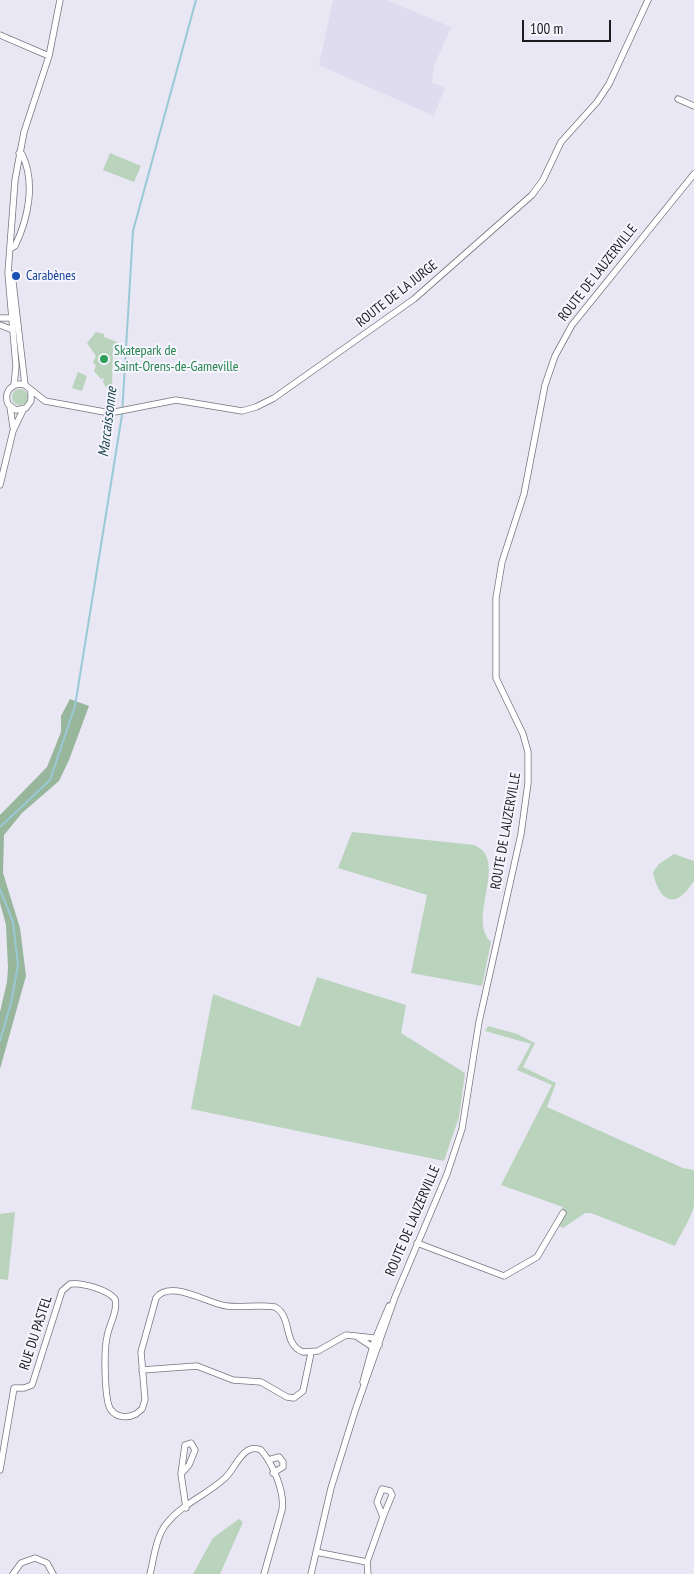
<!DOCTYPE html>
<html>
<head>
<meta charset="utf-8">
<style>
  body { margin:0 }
  #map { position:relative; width:694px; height:1574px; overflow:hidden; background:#e9e7f3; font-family:"PT Sans Narrow",sans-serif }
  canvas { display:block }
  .scale { position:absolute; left:522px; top:20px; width:89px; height:22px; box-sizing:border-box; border:2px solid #1b1a1e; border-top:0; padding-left:6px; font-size:15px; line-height:18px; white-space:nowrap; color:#1b1a1e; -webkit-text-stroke:4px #f6f5fe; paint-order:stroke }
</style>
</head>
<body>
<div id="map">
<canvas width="694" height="1574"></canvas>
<div class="scale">100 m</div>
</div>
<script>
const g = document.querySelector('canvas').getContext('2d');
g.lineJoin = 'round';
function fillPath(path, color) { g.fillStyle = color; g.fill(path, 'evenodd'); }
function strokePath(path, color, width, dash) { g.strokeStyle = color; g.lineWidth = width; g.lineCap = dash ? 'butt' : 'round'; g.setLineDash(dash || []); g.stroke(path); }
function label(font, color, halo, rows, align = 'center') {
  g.font = font + ' "PT Sans Narrow",sans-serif'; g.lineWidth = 4; g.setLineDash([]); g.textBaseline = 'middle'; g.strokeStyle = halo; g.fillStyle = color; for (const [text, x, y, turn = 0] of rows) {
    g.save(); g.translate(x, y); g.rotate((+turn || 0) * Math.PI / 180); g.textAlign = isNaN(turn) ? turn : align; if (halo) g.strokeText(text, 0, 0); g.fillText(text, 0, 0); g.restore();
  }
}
const built = new Path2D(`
  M 333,0 L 387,0 L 451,27 L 434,66 L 432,83 L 445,87 L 434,116 L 319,65 Z`);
const green = new Path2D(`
  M 110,153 L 141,166 L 134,182 L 103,170 Z
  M 96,332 L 104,334 L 104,337 L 117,342 L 113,351 L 112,388 L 107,389 L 103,382 L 104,378 L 101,379 L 94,371 L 96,366 L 93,362 L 96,356 L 87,343 Z
  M 78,372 L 87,376 L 82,391 L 72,388 Z
  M12 397a8 8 0 1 1 16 0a8 8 0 1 1-16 0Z
  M 352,832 L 474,845 C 510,859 466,919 491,942 L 482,986 L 411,973 L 427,895 L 338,868 Z
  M 674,854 L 694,861 L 694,881 C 690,886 686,893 680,897 C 663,907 655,883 653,872 L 659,864 Z
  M 317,977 L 406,1005 L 401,1033 L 465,1073 L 459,1117 L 444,1161 L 191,1109 L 213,994 L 300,1027 Z
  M 488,1026 L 517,1034 L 535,1043 L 523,1067 L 556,1083 L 547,1107 L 647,1152 L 683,1168 L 694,1170 C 694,1181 694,1195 694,1206 C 690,1221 681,1232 675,1246 L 591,1213 L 585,1213 L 563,1228 L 553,1223 L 563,1207 L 501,1185 L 552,1085 L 517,1070 L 531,1044 L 485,1031 Z
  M 15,1212 L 8,1280 L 0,1279 L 0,1214 Z
  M 239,1519 L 243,1522 L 220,1574 L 193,1574 L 213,1538 Z`);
const forest = new Path2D(`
  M 70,699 L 89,706 L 69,760 L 59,781 L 22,813 L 4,835 L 3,873 L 20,928 L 26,976 L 0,1069 L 0,1012 L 7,982 L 8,968 L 6,925 L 0,903 L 0,815 L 47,767 L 61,732 L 61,716 Z`);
const stream = new Path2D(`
  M 0,827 L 50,780 L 75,706 L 122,415 L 133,231 L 196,0
  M 0,889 L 13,922 L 18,965 L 11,1003 L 0,1041`);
const minor = new Path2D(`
  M 0,35 L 49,56
  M 678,99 L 694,106
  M 10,249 L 15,246 C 28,219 36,183 22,154 L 19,153
  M 12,274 L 25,385
  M 0,318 L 15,318
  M 0,325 L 13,330
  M 14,385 L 16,366 L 8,273 L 15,180 L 24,132 L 49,56 L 60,0
  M 31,392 L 31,401 L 26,408 L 16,410 L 8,404 C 4,394 9,386 19,384 L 25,385 L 45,401 L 110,413 L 176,400 L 242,411 L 256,407 L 274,398 L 414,299 L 532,195 L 543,180 L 561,142 L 597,102 L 609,84 L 648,0
  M 10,407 L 13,427
  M 0,485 L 13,431 L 23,410
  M 417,1243 L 504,1276 L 537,1257 L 563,1213
  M 142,1370 L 197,1366 L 233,1380 L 261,1382 L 287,1397 L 294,1398 L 303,1391 L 311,1353
  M 363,1382 L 374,1342 L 389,1306
  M 268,1460 L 279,1457 L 283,1462 L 283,1467 L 273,1473
  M 0,1470 L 14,1388 L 24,1388 L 32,1385 L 62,1291 L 70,1284 C 82,1282 108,1290 115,1299 C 118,1312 109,1324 107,1337 C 104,1349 104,1401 111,1410 C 117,1418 128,1418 136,1414 L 142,1409 L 145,1400 L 141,1352 L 156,1298 C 170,1278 210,1305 227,1306 C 243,1308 259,1304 275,1307 C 293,1317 282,1344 303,1352 L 318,1351 L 346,1335 L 374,1338 L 379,1345 L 371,1346 L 356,1336
  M 181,1474 L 185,1445 L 191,1443 L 195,1450 L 189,1465 L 181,1474 L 186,1508
  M 382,1489 L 390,1491 L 392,1495 L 383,1517 L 377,1502 Z
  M 316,1552 L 367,1562
  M 13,1574 L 21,1563 L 35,1558 L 47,1563 L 53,1574
  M 150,1574 C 154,1558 156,1536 167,1523 C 182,1504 208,1494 225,1478 C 236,1468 243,1442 261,1450 C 273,1464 285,1492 282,1510 L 264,1574
  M 311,1574 L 331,1488 L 355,1411 L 395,1297 L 447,1174 L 462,1129 L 479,1022 L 521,834 L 528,783 L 528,752 L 523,734 L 496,678 L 496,598 L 502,562 L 524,494 L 545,385 L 555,356 L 572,325 L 694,174
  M 368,1574 L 367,1562 L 383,1517`);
const markers = [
  [16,276,5,"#1a4fb4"],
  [104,359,5,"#2e9e5b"]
];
const streetNames = [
  ["ROUTE DE LAUZERVILLE",598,273,-52],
  ["ROUTE DE LA JURGE",397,294,-38],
  ["ROUTE DE LAUZERVILLE",506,831,-80],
  ["ROUTE DE LAUZERVILLE",413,1221,-67],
  ["RUE DU PASTEL",36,1333,-72]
];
const transitNames = [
  ["Carabènes",26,276]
];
const leisureNames = [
  ["Skatepark de",114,351],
  ["Saint-Orens-de-Gameville",114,367]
];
const waterNames = [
  ["Marcaissonne",108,422,-83]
];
fillPath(built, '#dfdcef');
fillPath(green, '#b9d3bc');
fillPath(forest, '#97b69b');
strokePath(stream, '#9ac9d6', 2);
strokePath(minor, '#76757f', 7);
strokePath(minor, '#fff', 5.5);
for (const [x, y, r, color] of markers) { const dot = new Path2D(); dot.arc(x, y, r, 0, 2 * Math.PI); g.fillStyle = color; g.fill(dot); strokePath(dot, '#f6f5fe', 2); }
label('14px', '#1b1a1e', '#f6f5fe', streetNames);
label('14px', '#164399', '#f6f5fe', transitNames, 'left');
label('14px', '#27864d', '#f6f5fe', leisureNames, 'left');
label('italic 15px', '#133e48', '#f6f5fe', waterNames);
</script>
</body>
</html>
